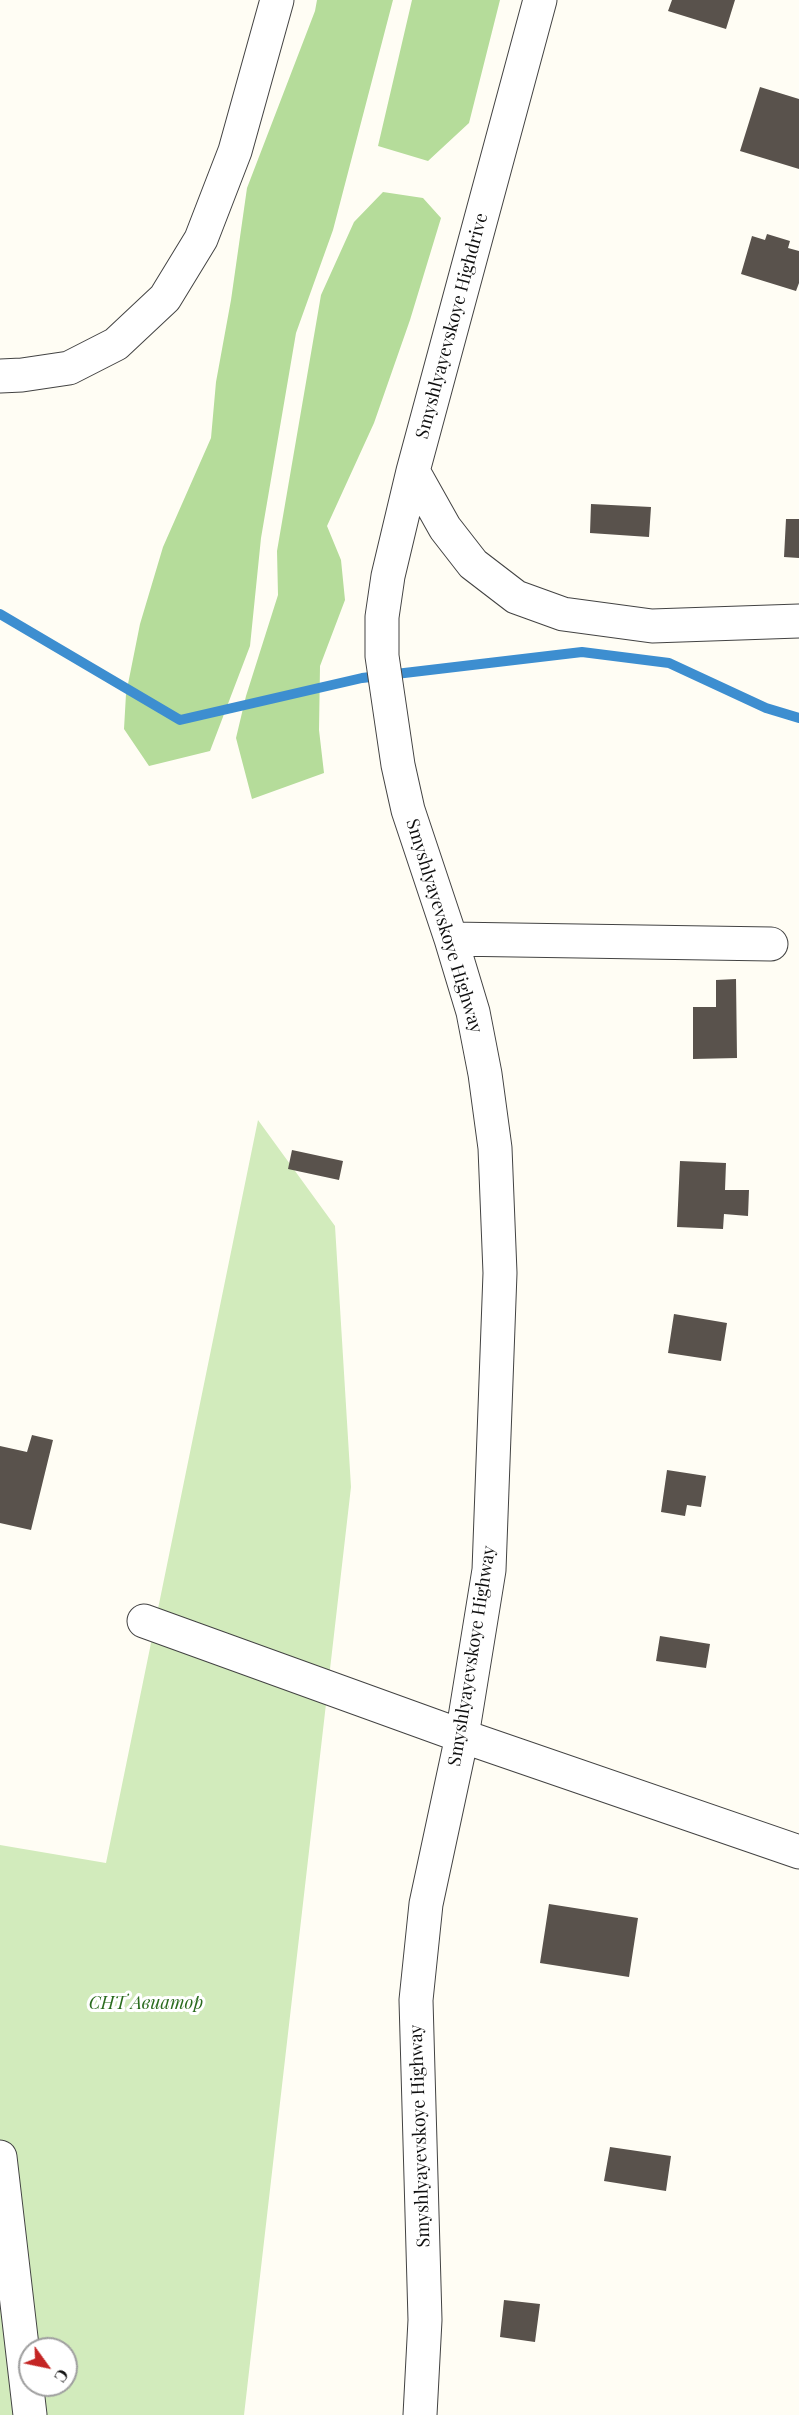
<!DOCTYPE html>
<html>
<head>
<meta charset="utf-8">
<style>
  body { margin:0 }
  #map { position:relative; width:799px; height:2415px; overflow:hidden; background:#fffdf4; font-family:"Playfair Display",serif }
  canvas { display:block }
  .north { position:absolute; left:18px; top:2337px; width:60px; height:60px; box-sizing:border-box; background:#fff; border:2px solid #9f9f9f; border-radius:50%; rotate:123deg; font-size:16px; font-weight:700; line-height:24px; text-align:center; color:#101010 }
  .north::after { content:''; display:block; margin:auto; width:21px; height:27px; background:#c42524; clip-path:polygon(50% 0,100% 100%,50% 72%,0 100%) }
</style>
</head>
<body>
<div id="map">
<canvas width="799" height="2415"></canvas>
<div class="north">С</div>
</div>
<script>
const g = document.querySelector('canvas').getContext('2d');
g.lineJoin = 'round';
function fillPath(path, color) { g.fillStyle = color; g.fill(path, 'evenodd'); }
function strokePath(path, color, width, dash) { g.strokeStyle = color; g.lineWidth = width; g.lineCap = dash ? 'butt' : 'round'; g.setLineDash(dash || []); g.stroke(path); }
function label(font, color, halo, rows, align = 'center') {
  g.font = font + ' "Playfair Display",serif'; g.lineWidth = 6; g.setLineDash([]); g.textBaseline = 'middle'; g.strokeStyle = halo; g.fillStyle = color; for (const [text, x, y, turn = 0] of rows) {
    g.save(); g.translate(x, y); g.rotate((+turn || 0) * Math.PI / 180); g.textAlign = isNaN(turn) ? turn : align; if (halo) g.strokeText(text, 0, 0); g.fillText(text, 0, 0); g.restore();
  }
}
const green = new Path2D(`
  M 258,1120 L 335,1226 L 351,1487 L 244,2415 L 0,2415 L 0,1845 L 106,1863 ZM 30,2349 L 66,2349 L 66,2385 L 30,2385 Z`);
const forest = new Path2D(`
  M 317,0 L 393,0 L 333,230 L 296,333 L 261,538 L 250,646 L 210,751 L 149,766 L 124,729 L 126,694 L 140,624 L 163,547 L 211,438 L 216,382 L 231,300 L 247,188 L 315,11 Z
  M 412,0 L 500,0 L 469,123 L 428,161 L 378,146 Z
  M 383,192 L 423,198 L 441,218 L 410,320 L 374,423 L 327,526 L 341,560 L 345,600 L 320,666 L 319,730 L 324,773 L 252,799 L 236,738 L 246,696 L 278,595 L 277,551 L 321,295 L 354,222 Z`);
const stream = new Path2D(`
  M 0,614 L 180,720 L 362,678 L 582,652 L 669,663 L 766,708 L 799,718`);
const building = new Path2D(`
  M 672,0 L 735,0 L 726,29 L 668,11 Z
  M 760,87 L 799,99 L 799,169 L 740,151 Z
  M 767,234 L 790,241 L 788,248 L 799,251 L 799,283 L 796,291 L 741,274 L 752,236 L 765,240 Z
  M 591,504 L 651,507 L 649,537 L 590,533 Z
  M 786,519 L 799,519 L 799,558 L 784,557 Z
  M 736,979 L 737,1058 L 693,1059 L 693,1007 L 716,1007 L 716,980 Z
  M 292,1150 L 343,1161 L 339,1180 L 288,1169 Z
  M 680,1161 L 726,1163 L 725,1190 L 749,1190 L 748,1216 L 724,1214 L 723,1229 L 677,1227 Z
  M 674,1314 L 727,1323 L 721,1361 L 668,1353 Z
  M 32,1435 L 53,1440 L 31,1530 L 0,1523 L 0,1446 L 27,1452 Z
  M 667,1470 L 706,1476 L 701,1507 L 687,1505 L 685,1516 L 661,1512 Z
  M 660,1636 L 710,1644 L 706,1668 L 656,1661 Z
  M 549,1904 L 638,1918 L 629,1977 L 540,1963 Z
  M 610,2147 L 671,2156 L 666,2191 L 604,2181 Z
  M 504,2300 L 540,2304 L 535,2342 L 500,2337 Z`);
const minor = new Path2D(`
  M 0,376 L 22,375 L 69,368 L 116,344 L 165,298 L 201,239 L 235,151 L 277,0
  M 413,471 L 445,528 L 473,564 L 516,597 L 563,614 L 652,626 L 799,621
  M 451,939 L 771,944
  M 144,1621 L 462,1736 L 799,1852
  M 0,2157 L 30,2415
  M 420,2415 L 425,2320 L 416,2000 L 426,1904 L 462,1736 L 489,1570 L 500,1273 L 495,1148 L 485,1074 L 473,1012 L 451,939 L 408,810 L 398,765 L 382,656 L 382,617 L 388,576 L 413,471 L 540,0`);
const streetNames = [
  ["Smyshlyayevskoye Highdrive",452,326,-75],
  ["Smyshlyayevskoye Highway",444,926,73],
  ["Smyshlyayevskoye Highway",472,1656,-81],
  ["Smyshlyayevskoye Highway",420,2136,-92]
];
const parkNames = [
  ["СНТ Авиатор",146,2003]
];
fillPath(green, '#d2ebbc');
fillPath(forest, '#b5dc9a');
strokePath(stream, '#3d8ed0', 10);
fillPath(building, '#59524c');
strokePath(minor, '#434343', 35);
strokePath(minor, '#fff', 33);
label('18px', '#101010', '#fff', streetNames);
label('italic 18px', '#2a6b1e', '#fff', parkNames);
</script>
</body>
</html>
